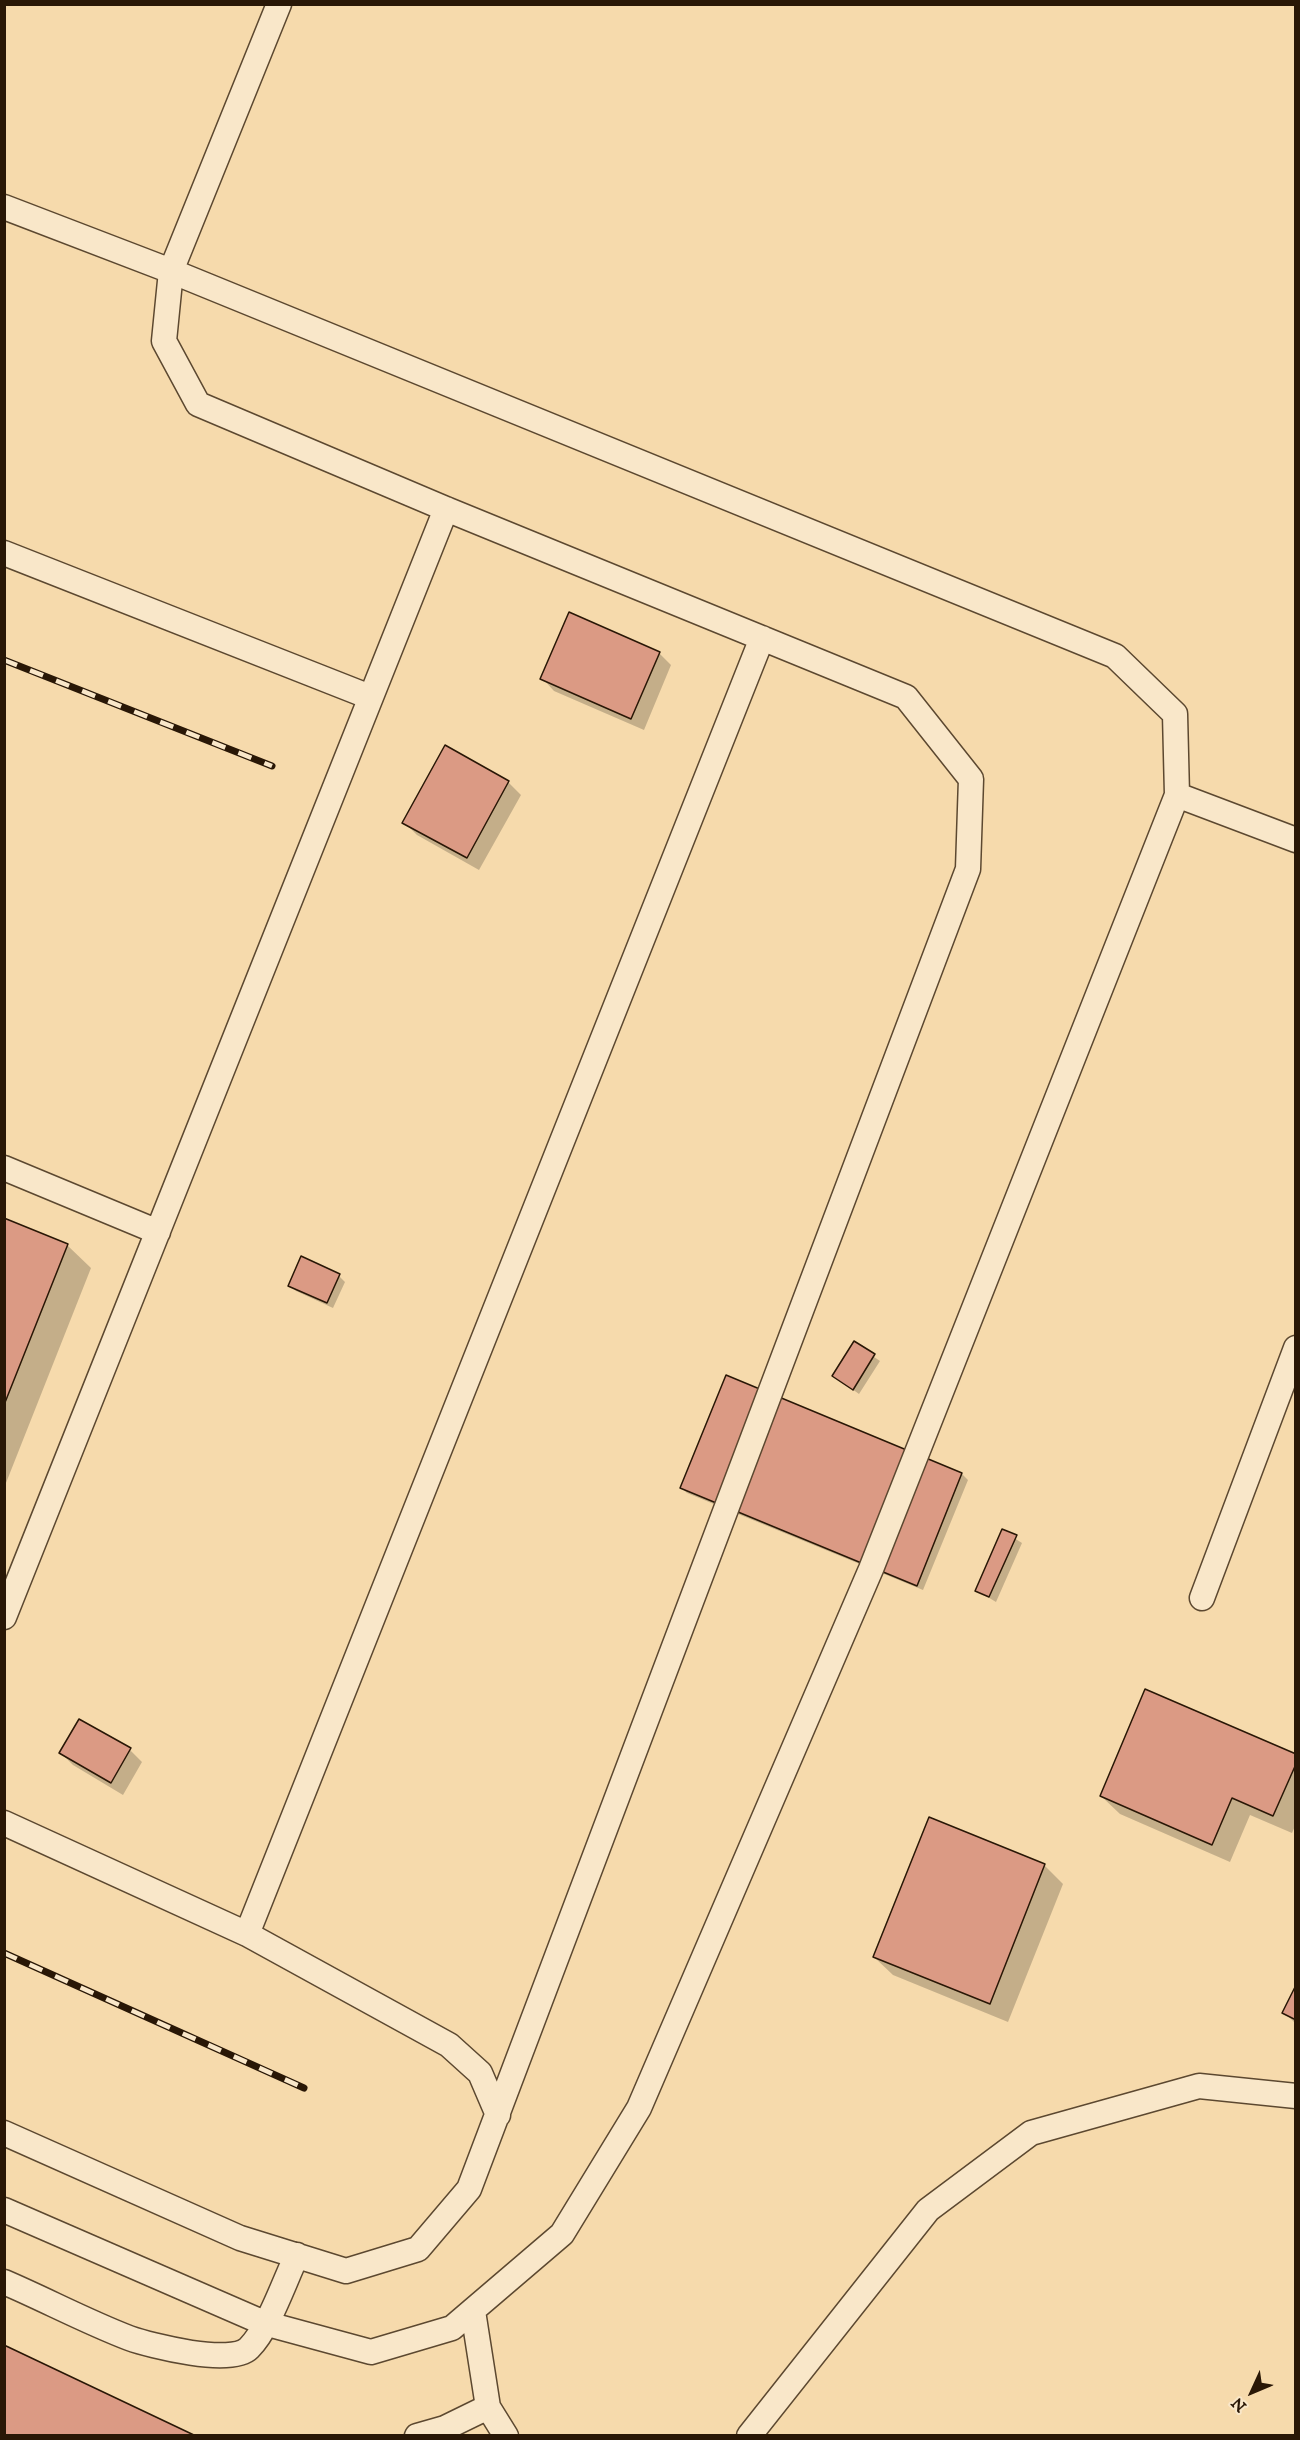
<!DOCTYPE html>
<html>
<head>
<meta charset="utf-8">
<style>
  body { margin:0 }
  #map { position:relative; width:1300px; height:2440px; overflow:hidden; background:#f6daac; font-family:"IM FELL DW Pica",serif }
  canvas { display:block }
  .frame { position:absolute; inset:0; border:6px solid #291706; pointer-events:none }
  .north { position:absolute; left:1222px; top:2362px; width:60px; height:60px; -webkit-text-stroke:4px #f9e7c9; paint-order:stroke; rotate:226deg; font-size:16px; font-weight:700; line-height:24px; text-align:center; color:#291706 }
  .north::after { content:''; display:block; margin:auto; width:21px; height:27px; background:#291706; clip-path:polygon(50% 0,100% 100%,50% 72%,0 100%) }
</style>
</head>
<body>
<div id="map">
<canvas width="1300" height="2440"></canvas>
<div class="frame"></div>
<div class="north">N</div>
</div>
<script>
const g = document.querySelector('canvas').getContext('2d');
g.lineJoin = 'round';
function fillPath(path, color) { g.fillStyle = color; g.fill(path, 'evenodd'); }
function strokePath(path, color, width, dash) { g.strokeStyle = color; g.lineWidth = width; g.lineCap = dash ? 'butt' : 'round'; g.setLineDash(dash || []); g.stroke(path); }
const shadow = new Path2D(`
  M 659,653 L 671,665 L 644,730 L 554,691 L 542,678 Z
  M 446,747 L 508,782 L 521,795 L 479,870 L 417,835 L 404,822 Z
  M 4,1220 L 67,1245 L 91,1268 L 4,1488 Z
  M 339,1276 L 345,1282 L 333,1308 L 296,1291 L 290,1285 Z
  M 855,1344 L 880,1361 L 859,1394 L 834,1376 Z
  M 726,1377 L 962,1474 L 968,1480 L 923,1590 L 687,1493 L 681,1487 Z
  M 1003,1531 L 1022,1543 L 996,1602 L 976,1590 Z
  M 130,1750 L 142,1762 L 123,1795 L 73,1765 L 61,1753 Z
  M 1296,1755 L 1296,1824 L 1292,1833 L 1250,1815 L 1230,1862 L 1120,1814 L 1101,1796 Z
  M 929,1819 L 1045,1866 L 1063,1884 L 1008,2022 L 893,1975 L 874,1957 Z
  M 1296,1989 L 1296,2024 L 1284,2012 Z`);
const building = new Path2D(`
  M 569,612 L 660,652 L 631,719 L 540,679 Z
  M 445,745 L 509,781 L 467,858 L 402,823 Z
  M 4,1218 L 68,1244 L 4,1405 Z
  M 301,1256 L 340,1274 L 327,1303 L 288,1286 Z
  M 854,1341 L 875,1354 L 853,1390 L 832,1376 Z
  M 726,1375 L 962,1473 L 917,1586 L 680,1488 Z
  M 1002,1529 L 1017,1535 L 989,1597 L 975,1591 Z
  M 1145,1689 L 1296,1754 L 1296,1764 L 1273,1816 L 1232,1798 L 1212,1845 L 1100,1796 Z
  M 79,1719 L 131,1748 L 111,1783 L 59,1753 Z
  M 929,1817 L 1045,1864 L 990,2004 L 873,1957 Z
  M 1296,1985 L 1296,2020 L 1282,2013 Z
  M 4,2345 L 196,2436 L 4,2436 Z`);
const service = new Path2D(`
  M 4,207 L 171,271 L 1115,656 L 1175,714 L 1177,795 L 871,1569 L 639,2108 L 562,2234 L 452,2328 L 371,2352 L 264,2323 L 4,2210
  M 4,553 L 370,697
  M 1177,795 L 1296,840
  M 4,1168 L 158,1232
  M 1202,1598 L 1296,1348
  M 4,1617 L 446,509
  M 4,1823 L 247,1934 L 449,2045 L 480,2073 L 498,2115
  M 247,1934 L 762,638
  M 4,2133 L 240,2238 L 346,2271 L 418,2249 L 469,2189 L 968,869 L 971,779 L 906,697 L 446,509 L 198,404 L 164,341 L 171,271 L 279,4
  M 4,2282 C 46,2300 87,2322 129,2338 C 151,2346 232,2366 249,2348 C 269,2328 284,2282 297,2255
  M 473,2311 L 488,2407 L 506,2436
  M 417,2436 L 445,2428 L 488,2407
  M 749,2436 L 928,2210 L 1031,2133 L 1199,2086 L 1296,2096`);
const rail = new Path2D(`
  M 4,660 L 272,766
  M 4,1953 L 304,2088`);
fillPath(shadow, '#0003');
fillPath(building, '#db9a84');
strokePath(building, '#291706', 1.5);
strokePath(service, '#5c4830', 27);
strokePath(service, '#f9e7c9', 24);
strokePath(rail, '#291706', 7);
strokePath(rail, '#f9e7c9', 4.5, [14]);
</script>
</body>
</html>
